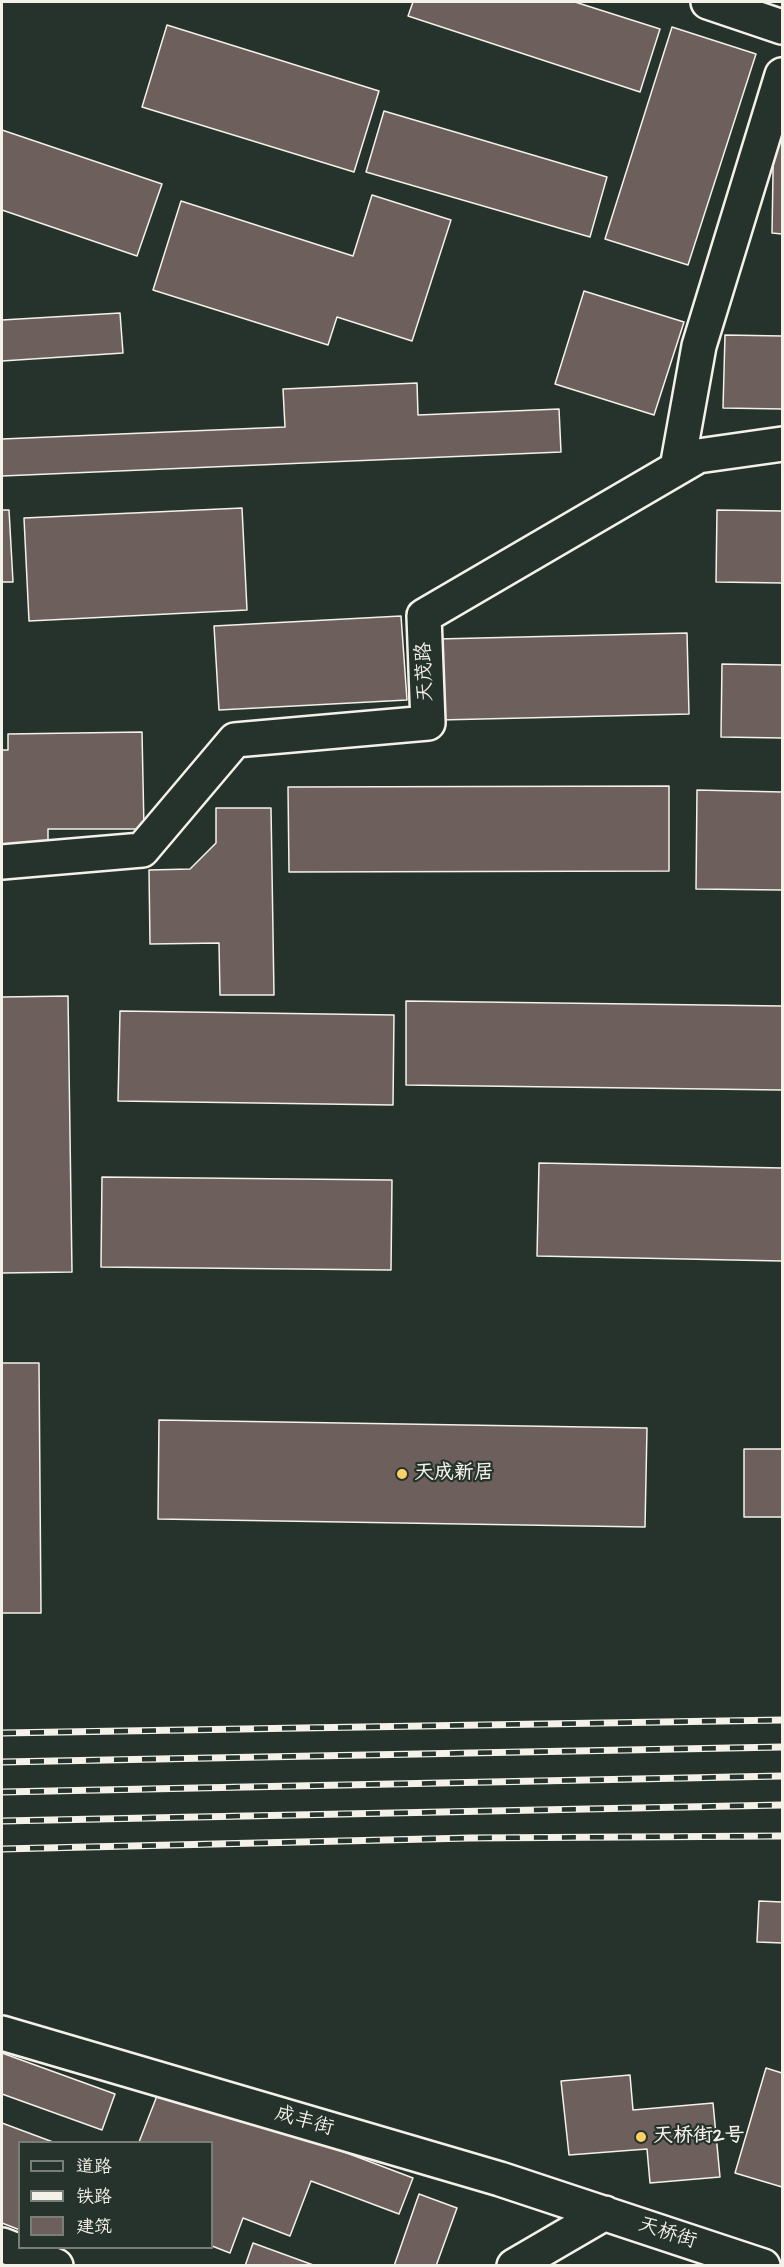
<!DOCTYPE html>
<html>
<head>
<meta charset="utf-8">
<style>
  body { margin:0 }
  #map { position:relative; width:784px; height:2267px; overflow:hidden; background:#26332d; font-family:"Architects Daughter","LXGW WenKai TC",sans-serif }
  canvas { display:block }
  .frame { position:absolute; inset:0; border:3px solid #f4f1e8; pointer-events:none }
  .legend { position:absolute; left:18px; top:2141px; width:195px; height:108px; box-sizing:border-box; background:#26332d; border:2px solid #787f78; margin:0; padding:8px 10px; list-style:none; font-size:18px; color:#f4f1e8 }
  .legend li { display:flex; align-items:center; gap:12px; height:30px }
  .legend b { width:30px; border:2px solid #787f78 }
</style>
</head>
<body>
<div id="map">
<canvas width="784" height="2267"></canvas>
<div class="frame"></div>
<ul class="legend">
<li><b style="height:8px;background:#26332d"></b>道路</li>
<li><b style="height:8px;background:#f4f1e8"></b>铁路</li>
<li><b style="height:16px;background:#6d605c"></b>建筑</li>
</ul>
</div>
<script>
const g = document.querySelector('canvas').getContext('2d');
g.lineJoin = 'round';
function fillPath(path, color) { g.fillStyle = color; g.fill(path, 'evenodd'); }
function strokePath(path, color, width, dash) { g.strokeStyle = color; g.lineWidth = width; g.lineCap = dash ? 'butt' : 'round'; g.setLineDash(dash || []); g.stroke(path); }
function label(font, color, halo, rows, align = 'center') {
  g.font = font + ' "Architects Daughter","LXGW WenKai TC",sans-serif'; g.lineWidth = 4.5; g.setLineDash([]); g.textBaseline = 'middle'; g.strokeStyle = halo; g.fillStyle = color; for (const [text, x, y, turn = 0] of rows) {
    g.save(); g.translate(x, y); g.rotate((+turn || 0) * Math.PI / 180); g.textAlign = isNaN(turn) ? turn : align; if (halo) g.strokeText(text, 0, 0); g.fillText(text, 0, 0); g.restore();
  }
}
const building = new Path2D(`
  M 413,2 L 575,2 L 660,29 L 640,92 L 408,16 Z
  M 167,25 L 379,91 L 354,172 L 142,107 Z
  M 672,27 L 756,54 L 688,265 L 605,239 Z
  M 384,111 L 607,177 L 590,237 L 366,172 Z
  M 774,115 L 782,115 L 782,234 L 772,233 Z
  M 2,130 L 162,184 L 137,256 L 2,210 Z
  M 372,195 L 451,220 L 412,341 L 337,317 L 328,345 L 153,290 L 181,201 L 353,256 Z
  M 584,291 L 684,322 L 654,415 L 555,384 Z
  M 120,313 L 123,353 L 2,361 L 2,320 Z
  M 725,335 L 782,336 L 782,409 L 723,408 Z
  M 417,383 L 418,415 L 559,409 L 561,452 L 2,476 L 2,439 L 285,427 L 283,389 Z
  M 242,508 L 247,610 L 29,621 L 24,518 Z
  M 2,510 L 9,510 L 13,582 L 2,582 Z
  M 717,510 L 782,511 L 782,583 L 716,582 Z
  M 401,616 L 407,700 L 219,710 L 214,626 Z
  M 687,633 L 689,714 L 440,720 L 438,639 Z
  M 722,664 L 782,665 L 782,738 L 721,737 Z
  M 142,732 L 144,829 L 48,829 L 48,850 L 2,850 L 2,750 L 8,750 L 8,734 Z
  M 669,786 L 669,871 L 289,872 L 288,787 Z
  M 697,790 L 782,792 L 782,890 L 696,889 Z
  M 216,808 L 271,808 L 274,995 L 220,995 L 219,943 L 150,944 L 149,870 L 190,869 L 216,843 Z
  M 68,996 L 72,1272 L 2,1273 L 2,997 Z
  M 406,1001 L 782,1006 L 782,1090 L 406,1085 Z
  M 120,1011 L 394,1015 L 393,1105 L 118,1101 Z
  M 539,1163 L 782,1168 L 782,1261 L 537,1256 Z
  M 102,1177 L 392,1180 L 391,1270 L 101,1267 Z
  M 2,1363 L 39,1363 L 41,1613 L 2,1613 Z
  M 159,1420 L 647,1428 L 645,1527 L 158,1519 Z
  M 744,1449 L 782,1449 L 782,1517 L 744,1517 Z
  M 759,1901 L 782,1902 L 782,1943 L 757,1942 Z
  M 2,2053 L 115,2094 L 102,2130 L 2,2094 Z
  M 766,2068 L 782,2073 L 782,2187 L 735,2173 Z
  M 630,2075 L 633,2110 L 713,2103 L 720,2177 L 650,2183 L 647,2149 L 569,2155 L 561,2081 Z
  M 162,2083 L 413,2178 L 399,2214 L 311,2181 L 290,2236 L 243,2218 L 230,2253 L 212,2246 L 212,2142 L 139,2142 Z
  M 2,2123 L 53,2142 L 20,2142 L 20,2230 L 2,2223 Z
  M 419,2194 L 457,2208 L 436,2266 L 394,2266 Z
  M 253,2243 L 316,2266 L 245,2266 Z`);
const street = new Path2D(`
  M 708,2 L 782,27
  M 677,468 L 699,346 L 782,75
  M 2,862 L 142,850 L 235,740 L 428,723 L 424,616 L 698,456 L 782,444
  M 2,2245 L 56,2266`);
const secondary = new Path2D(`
  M 2,2033 L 500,2179 L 763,2266
  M 514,2266 L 605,2213`);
const rail = new Path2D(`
  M 2,1733 L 782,1720
  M 2,1762 L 782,1747
  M 2,1792 L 782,1776
  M 2,1821 L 782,1805
  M 2,1849 L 470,1838 L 782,1836`);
const markers = [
  [402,1474,6,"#ffd166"],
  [641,2137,6,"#ffd166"]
];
const streetNames = [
  ["天茂路",426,672,-92],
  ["成丰街",304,2122,16],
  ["天桥街",667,2234,18]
];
const poiNames = [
  ["天成新居",414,1474],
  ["天桥街2号",653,2137]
];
fillPath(building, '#6d605c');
strokePath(building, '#f4f1e8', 1.5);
strokePath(street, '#f4f1e8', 38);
strokePath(secondary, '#f4f1e8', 38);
strokePath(street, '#26332d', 33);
strokePath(secondary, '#26332d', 33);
strokePath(rail, '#f4f1e8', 7);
strokePath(rail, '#26332d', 4.5, [14]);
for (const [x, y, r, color] of markers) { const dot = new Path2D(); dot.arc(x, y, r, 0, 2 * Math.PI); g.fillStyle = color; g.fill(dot); strokePath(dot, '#26332d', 2); }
label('20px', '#f4f1e8', '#26332d', streetNames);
label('bold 20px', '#f4f1e8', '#26332d', poiNames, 'left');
</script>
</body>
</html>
